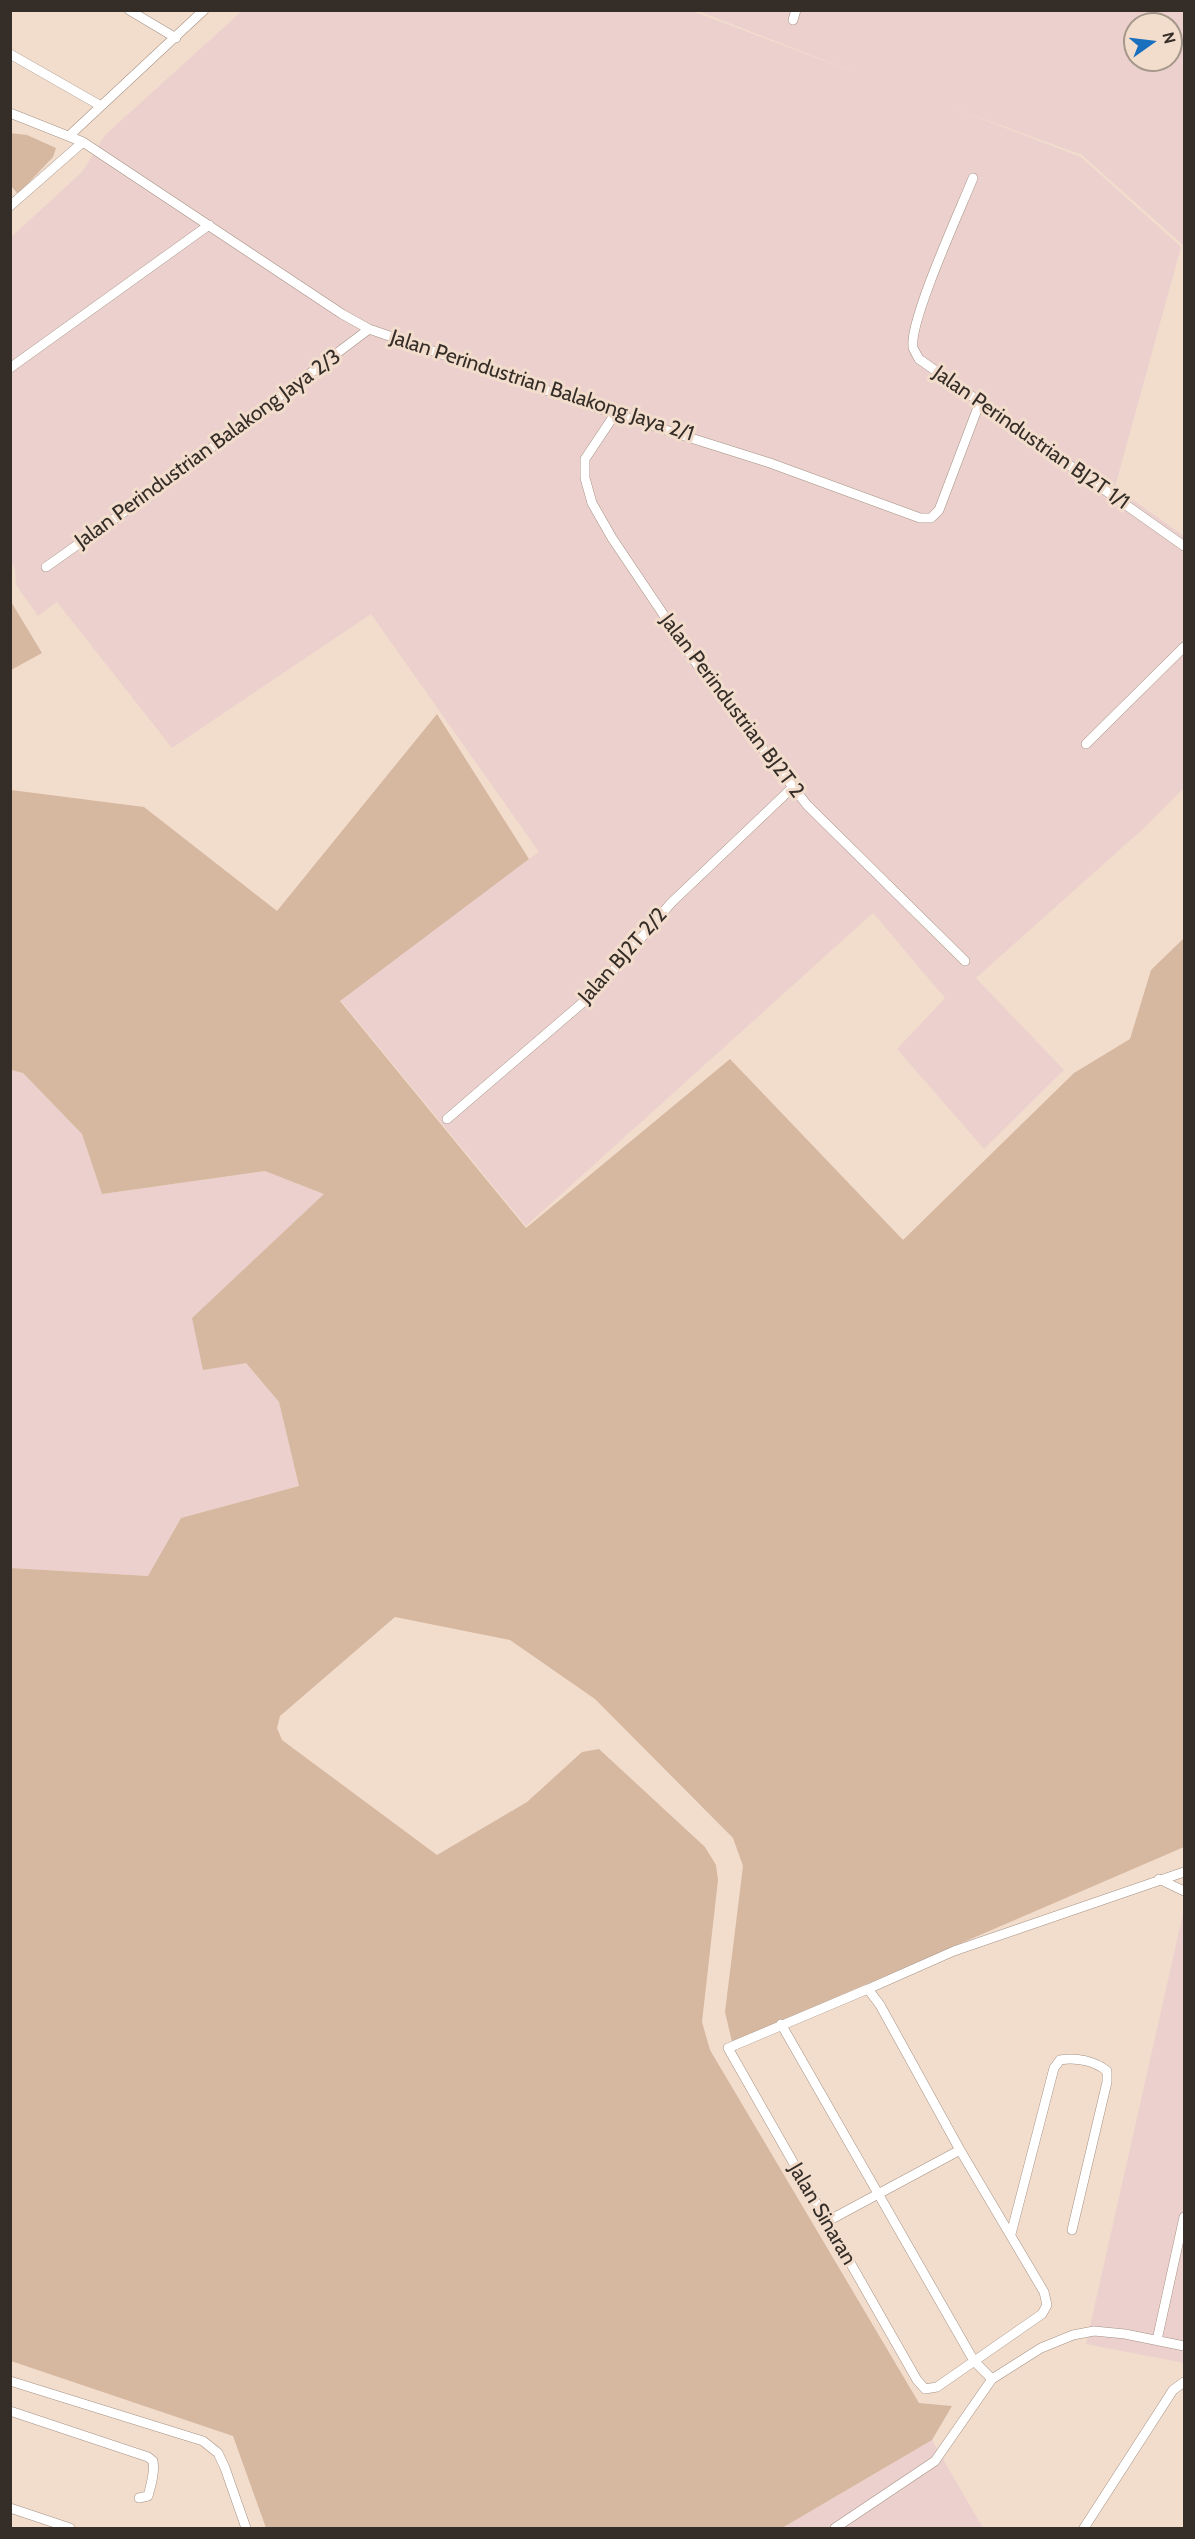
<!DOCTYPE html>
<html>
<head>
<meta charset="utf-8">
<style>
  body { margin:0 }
  #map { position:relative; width:1195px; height:2539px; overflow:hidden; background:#f2ddcd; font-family:Cabin,sans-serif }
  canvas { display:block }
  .frame { position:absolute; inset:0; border:12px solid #352d27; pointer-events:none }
  .north { position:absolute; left:1123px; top:12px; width:60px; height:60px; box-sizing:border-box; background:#f2ddcd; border:2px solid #a6978b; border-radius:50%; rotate:76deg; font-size:16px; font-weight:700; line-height:24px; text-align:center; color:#352d27 }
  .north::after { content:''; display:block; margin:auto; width:21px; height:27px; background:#1b70be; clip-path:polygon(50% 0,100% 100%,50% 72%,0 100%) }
</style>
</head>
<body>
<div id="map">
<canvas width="1195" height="2539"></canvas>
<div class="frame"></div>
<div class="north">N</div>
</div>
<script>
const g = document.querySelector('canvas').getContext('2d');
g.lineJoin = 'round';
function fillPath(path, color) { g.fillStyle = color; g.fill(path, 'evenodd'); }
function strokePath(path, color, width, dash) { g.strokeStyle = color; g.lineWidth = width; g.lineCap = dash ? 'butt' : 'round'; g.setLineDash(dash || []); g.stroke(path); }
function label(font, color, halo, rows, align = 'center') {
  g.font = font + ' Cabin,sans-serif'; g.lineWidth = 6; g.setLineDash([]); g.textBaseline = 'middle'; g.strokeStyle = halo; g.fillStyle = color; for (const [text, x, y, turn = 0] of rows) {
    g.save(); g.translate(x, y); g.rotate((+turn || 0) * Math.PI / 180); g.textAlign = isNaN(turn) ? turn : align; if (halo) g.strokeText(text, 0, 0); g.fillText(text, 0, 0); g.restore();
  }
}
const industrial = new Path2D(`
  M 242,11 L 692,11 L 870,78 L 698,11 L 1184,11 L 1184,246 L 1082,155 L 948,106 L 1081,157 L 1181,247 L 1115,487 L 1184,536 L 1184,788 L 1143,829 L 976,978 L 1064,1070 L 984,1149 L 897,1049 L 945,998 L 873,913 L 526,1226 L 337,996 L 539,852 L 371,614 L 172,748 L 57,602 L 38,616 L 16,585 L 15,569 L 11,562 L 10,238 L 82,172 L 105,135 ZM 1135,24 L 1171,24 L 1171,60 L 1135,60 Z
  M 10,1070 L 23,1073 L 82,1134 L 102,1194 L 266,1171 L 325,1194 L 192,1318 L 246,1363 L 279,1402 L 299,1486 L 181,1518 L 148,1576 L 11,1568 Z
  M 1184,1909 L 1184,2363 L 1086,2344 Z
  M 932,2440 L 983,2528 L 782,2528 Z`);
const green = new Path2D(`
  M 10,133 L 27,135 L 56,148 L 53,157 L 18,194 L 11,186 Z
  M 10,600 L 42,653 L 11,670 L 10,670 Z
  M 437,714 L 529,859 L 340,1001 L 526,1228 L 730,1059 L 903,1240 L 1074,1073 L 1130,1039 L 1151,970 L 1184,938 L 1184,1847 L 732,2042 L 725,2012 L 743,1866 L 733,1838 L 595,1699 L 510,1640 L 395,1617 L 280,1716 L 277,1728 L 282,1740 L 437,1855 L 527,1802 L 582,1752 L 599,1749 L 705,1847 L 716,1865 L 718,1880 L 702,2022 L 710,2050 L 919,2403 L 952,2406 L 932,2440 L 782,2528 L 266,2528 L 233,2436 L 11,2361 L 10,1568 L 148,1576 L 181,1518 L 299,1486 L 279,1402 L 246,1363 L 203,1370 L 192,1318 L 324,1194 L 265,1171 L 102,1194 L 82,1134 L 23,1073 L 11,1070 L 11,790 L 144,807 L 277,911 Z`);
const minor = new Path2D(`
  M 129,10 L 176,38
  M 793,20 L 796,10
  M 10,54 L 101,106
  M 10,113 L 83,142 L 342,314 L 369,329 L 615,414 L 770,463 L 920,518 L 931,518 L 939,510 L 980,402
  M 70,135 L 204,10
  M 973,178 C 961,208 909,321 913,347 C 914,351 917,355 919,359 L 1184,546
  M 10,206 L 83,142
  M 10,368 L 209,225
  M 615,414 L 585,459 L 585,478 L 592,503 L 612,538 L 698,666 L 807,805 L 965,961
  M 46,567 L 158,488 L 369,329
  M 1086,744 L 1184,647
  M 447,1119 L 595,992 L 671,903 L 793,787
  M 1159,1879 L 1184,1891
  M 868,1989 L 880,2005 L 960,2150 L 1044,2292 L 1047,2305 L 1042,2314 L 937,2387 L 925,2389 L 917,2380 L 728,2048 Z
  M 868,1989 L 954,1951 L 1184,1872
  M 781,2024 L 974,2361 L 992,2379
  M 826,2222 L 960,2150
  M 1011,2234 L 1054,2068 L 1060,2060 C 1076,2057 1095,2061 1107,2071 L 1107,2082 L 1072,2230
  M 1157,2340 L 1184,2217
  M 10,2381 L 203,2441 L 218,2453 L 225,2468 L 246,2528
  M 10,2411 L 148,2457 L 153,2461 C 155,2472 151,2485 148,2496 L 139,2498
  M 10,2508 L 70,2528
  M 835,2528 L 935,2461 L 992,2379 L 1041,2348 L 1073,2335 L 1094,2331 L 1125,2334 L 1184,2346
  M 1084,2528 L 1173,2390 L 1184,2382`);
const streetNames = [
  ["Jalan Perindustrian Balakong Jaya 2/1",542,386,18],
  ["Jalan Perindustrian BJ2T 1/1",1031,438,35],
  ["Jalan Perindustrian Balakong Jaya 2/3",208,449,-36],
  ["Jalan Perindustrian BJ2T 2",732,706,53],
  ["Jalan BJ2T 2/2",623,956,-48],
  ["Jalan Sinaran",822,2214,60]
];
fillPath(industrial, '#ebd0cd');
fillPath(green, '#d6b7a0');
strokePath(minor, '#a59183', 10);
strokePath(minor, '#fff', 9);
label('21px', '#352d27', '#f2ddcd', streetNames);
</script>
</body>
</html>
